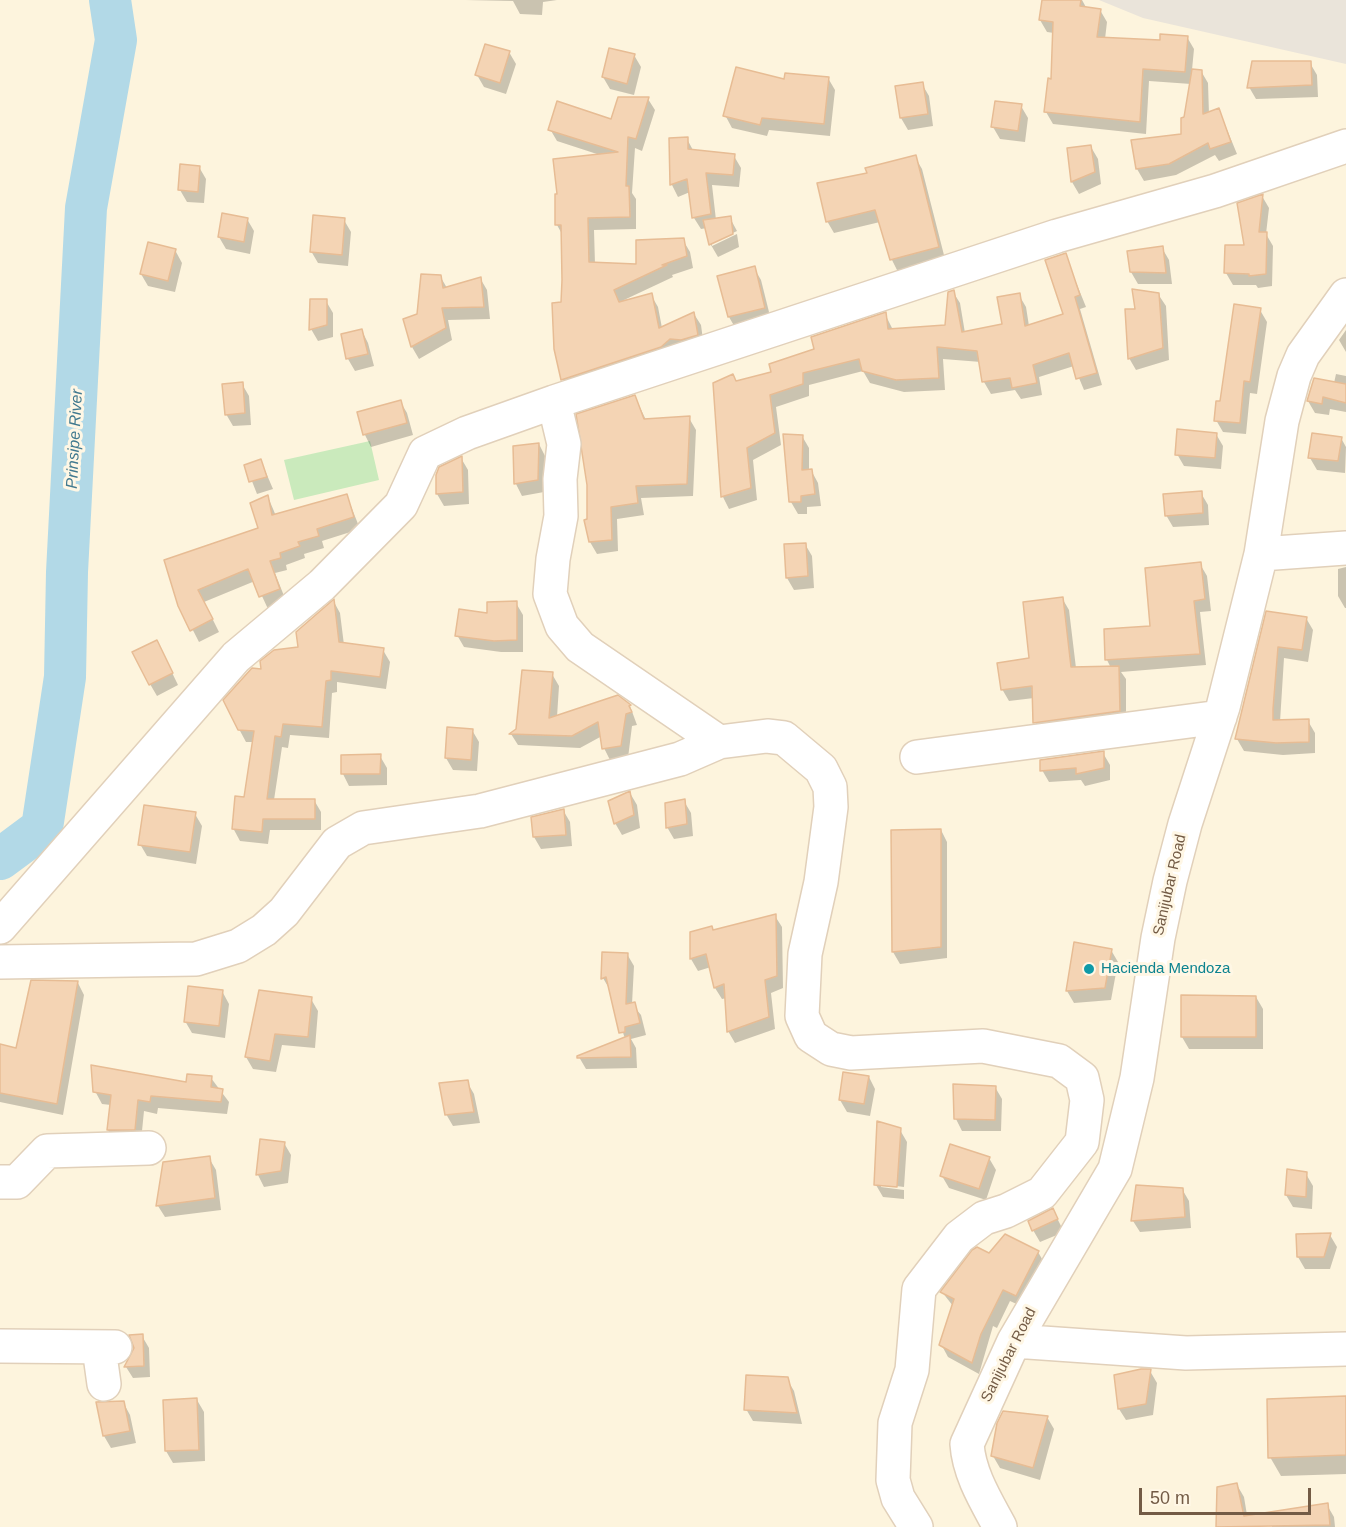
<!DOCTYPE html>
<html>
<head>
<meta charset="utf-8">
<style>
  body { margin:0 }
  #map { position:relative; width:1346px; height:1527px; overflow:hidden; background:#fdf4dd; font-family:Helvetica,sans-serif }
  canvas { display:block }
  .scale { position:absolute; left:1139px; top:1488px; width:172px; height:27px; box-sizing:border-box; border:3px solid #735b45; border-top:0; padding-left:8px; font-size:18px; line-height:21px; white-space:nowrap; color:#735b45; -webkit-text-stroke:4px #fff7e5; paint-order:stroke }
</style>
</head>
<body>
<div id="map">
<canvas width="1346" height="1527"></canvas>
<div class="scale">50 m</div>
</div>
<script>
const g = document.querySelector('canvas').getContext('2d');
g.lineJoin = 'round';
function fillPath(path, color) { g.fillStyle = color; g.fill(path, 'evenodd'); }
function strokePath(path, color, width, dash) { g.strokeStyle = color; g.lineWidth = width; g.lineCap = dash ? 'butt' : 'round'; g.setLineDash(dash || []); g.stroke(path); }
function label(font, color, halo, rows, align = 'center') {
  g.font = font + ' Helvetica,sans-serif'; g.lineWidth = 6; g.setLineDash([]); g.textBaseline = 'middle'; g.strokeStyle = halo; g.fillStyle = color; for (const [text, x, y, turn = 0] of rows) {
    g.save(); g.translate(x, y); g.rotate((+turn || 0) * Math.PI / 180); g.textAlign = isNaN(turn) ? turn : align; if (halo) g.strokeText(text, 0, 0); g.fillText(text, 0, 0); g.restore();
  }
}
const industrial = new Path2D(`
  M 1099,0 L 1346,0 L 1346,64 L 1143,18 Z`);
const green = new Path2D(`
  M 370,441 L 379,480 L 294,500 L 284,460 Z`);
const shadow = new Path2D(`
  M 465,0 L 557,0 L 543,2 L 542,15 L 520,14 L 513,1 Z
  M 1044,0 L 1082,0 L 1087,9 L 1100,10 L 1107,22 L 1105,39 L 1161,42 L 1187,37 L 1194,49 L 1192,70 L 1201,71 L 1208,83 L 1209,114 L 1219,110 L 1237,154 L 1219,161 L 1215,155 L 1176,175 L 1144,181 L 1137,169 L 1183,135 L 1191,84 L 1149,81 L 1146,134 L 1053,124 L 1046,112 L 1052,80 L 1054,33 L 1047,32 L 1040,20 Z
  M 509,52 L 516,64 L 506,94 L 484,87 L 477,75 Z
  M 634,55 L 641,67 L 634,95 L 610,89 L 603,77 Z
  M 1310,63 L 1317,75 L 1318,97 L 1256,99 L 1249,87 Z
  M 828,78 L 835,90 L 830,136 L 769,130 L 767,136 L 732,128 L 725,115 L 785,81 Z
  M 922,84 L 929,96 L 933,126 L 908,130 L 901,118 L 897,87 Z
  M 648,99 L 655,110 L 642,151 L 635,148 L 632,193 L 636,199 L 636,229 L 594,230 L 595,264 L 638,265 L 683,240 L 690,252 L 693,268 L 672,275 L 673,277 L 624,300 L 651,295 L 658,307 L 662,328 L 694,314 L 701,325 L 704,347 L 570,391 L 563,379 L 562,234 L 557,225 L 600,155 L 557,141 L 550,129 L 612,120 Z
  M 1021,106 L 1028,118 L 1025,142 L 1000,139 L 993,127 Z
  M 670,139 L 687,139 L 694,152 L 734,156 L 741,168 L 739,187 L 712,185 L 716,220 L 730,218 L 737,231 L 712,243 L 712,246 L 737,234 L 739,247 L 718,257 L 711,245 L 707,228 L 701,229 L 694,218 L 690,192 L 678,197 L 672,185 Z
  M 1091,147 L 1098,159 L 1101,184 L 1079,194 L 1072,182 L 1068,149 Z
  M 915,157 L 922,169 L 945,259 L 898,272 L 892,260 L 880,222 L 834,233 L 827,221 L 868,174 Z
  M 199,167 L 206,179 L 204,203 L 187,202 L 180,190 Z
  M 1262,196 L 1269,208 L 1266,234 L 1273,246 L 1272,286 L 1258,288 L 1256,285 L 1233,285 L 1226,273 L 1246,247 Z
  M 247,219 L 254,231 L 250,254 L 226,249 L 219,237 Z
  M 344,220 L 351,232 L 348,266 L 318,263 L 311,251 Z
  M 1162,248 L 1169,260 L 1172,284 L 1138,284 L 1131,272 Z
  M 175,250 L 182,263 L 175,292 L 148,286 L 141,274 Z
  M 1065,255 L 1086,307 L 1080,309 L 1102,385 L 1084,390 L 1074,366 L 1039,377 L 1042,395 L 1021,399 L 1015,390 L 991,394 L 984,382 L 981,362 L 943,359 L 945,390 L 904,392 L 870,383 L 863,371 L 809,385 L 809,396 L 776,407 L 781,445 L 753,460 L 757,500 L 729,509 L 723,497 L 714,384 L 737,383 L 773,374 L 885,314 L 893,330 L 946,327 L 953,292 L 960,303 L 965,333 L 1003,325 L 1019,295 L 1026,307 L 1029,326 L 1065,315 Z
  M 754,268 L 761,280 L 771,320 L 736,329 L 729,317 Z
  M 440,276 L 447,288 L 480,278 L 487,290 L 490,319 L 448,320 L 452,340 L 419,359 L 412,347 L 404,320 L 418,315 Z
  M 1158,294 L 1166,306 L 1169,360 L 1136,370 L 1129,358 L 1137,310 Z
  M 326,301 L 333,313 L 333,337 L 318,341 L 311,329 Z
  M 1260,310 L 1267,322 L 1257,394 L 1250,393 L 1246,434 L 1223,432 L 1216,420 Z
  M 1346,330 L 1346,352 L 1339,340 Z
  M 362,331 L 368,343 L 374,366 L 355,371 L 348,359 Z
  M 1336,374 L 1346,376 L 1346,412 L 1330,409 L 1329,415 L 1315,413 L 1308,401 L 1334,383 Z
  M 242,384 L 249,396 L 251,425 L 233,426 L 226,414 Z
  M 635,397 L 646,420 L 689,418 L 696,430 L 693,496 L 641,498 L 644,515 L 617,519 L 618,551 L 597,554 L 590,542 L 586,465 Z
  M 400,401 L 407,413 L 413,435 L 371,447 L 365,435 Z
  M 1216,434 L 1223,446 L 1221,469 L 1184,466 L 1177,454 Z
  M 802,436 L 809,448 L 809,471 L 811,470 L 818,483 L 821,506 L 807,507 L 807,514 L 798,514 L 791,502 Z
  M 1341,438 L 1346,447 L 1345,473 L 1317,470 L 1310,458 Z
  M 539,444 L 545,456 L 544,492 L 522,496 L 516,484 L 514,447 Z
  M 461,458 L 468,470 L 469,504 L 444,506 L 437,494 Z
  M 261,461 L 273,489 L 257,494 L 246,466 Z
  M 1201,493 L 1208,505 L 1209,525 L 1173,527 L 1166,515 Z
  M 347,496 L 360,529 L 322,541 L 324,548 L 304,554 L 305,558 L 286,565 L 287,570 L 275,573 L 286,601 L 268,609 L 255,581 L 204,602 L 219,632 L 199,642 L 180,605 L 260,529 L 268,497 L 276,516 Z
  M 805,544 L 812,556 L 814,588 L 794,590 L 787,578 Z
  M 1200,564 L 1207,576 L 1211,611 L 1200,612 L 1206,665 L 1121,672 L 1126,679 L 1126,723 L 1042,734 L 1035,722 L 1034,698 L 1009,701 L 1002,689 L 1031,660 L 1062,598 L 1069,610 L 1076,668 L 1111,668 L 1107,660 L 1106,630 L 1152,628 Z
  M 1346,567 L 1346,608 L 1345,608 L 1338,596 L 1338,569 Z
  M 334,602 L 340,613 L 344,645 L 383,650 L 390,662 L 386,689 L 337,682 L 337,692 L 332,693 L 329,738 L 290,735 L 288,748 L 282,747 L 274,800 L 314,800 L 321,812 L 321,830 L 270,830 L 268,844 L 240,841 L 233,828 L 246,799 L 254,742 L 246,742 L 239,729 L 263,670 L 300,648 Z
  M 516,603 L 523,615 L 523,652 L 501,652 L 464,647 L 457,635 L 489,615 Z
  M 1267,612 L 1306,618 L 1313,630 L 1308,662 L 1284,658 L 1280,722 L 1308,721 L 1315,733 L 1315,753 L 1283,755 L 1244,751 L 1237,739 Z
  M 163,654 L 178,685 L 157,696 L 150,684 Z
  M 552,674 L 559,686 L 557,717 L 617,697 L 630,706 L 637,725 L 632,726 L 628,758 L 610,760 L 604,748 L 602,736 L 580,748 L 518,745 L 511,734 L 517,730 Z
  M 472,730 L 479,742 L 477,771 L 453,770 L 446,758 Z
  M 1103,753 L 1110,765 L 1110,780 L 1085,786 L 1081,780 L 1049,782 L 1042,770 Z
  M 380,756 L 387,768 L 387,785 L 349,786 L 343,774 Z
  M 630,793 L 637,805 L 640,828 L 622,835 L 615,823 Z
  M 684,801 L 691,813 L 693,836 L 674,839 L 667,827 Z
  M 563,810 L 570,822 L 572,846 L 541,849 L 534,837 Z
  M 195,814 L 202,826 L 196,864 L 147,856 L 140,844 Z
  M 941,830 L 947,842 L 947,958 L 900,964 L 893,952 Z
  M 775,916 L 782,927 L 783,988 L 771,993 L 775,1029 L 735,1043 L 728,1031 L 727,998 L 722,999 L 715,988 L 711,967 L 698,971 L 691,959 L 691,933 L 713,931 Z
  M 1076,944 L 1111,950 L 1118,962 L 1111,1000 L 1074,1003 L 1067,991 Z
  M 604,953 L 627,954 L 634,966 L 632,1004 L 641,1015 L 646,1035 L 631,1039 L 636,1048 L 637,1068 L 586,1069 L 579,1057 L 625,1039 L 610,990 L 603,978 Z
  M 78,983 L 84,995 L 63,1115 L 0,1102 L 0,1046 L 17,1049 Z
  M 222,991 L 229,1004 L 225,1038 L 192,1033 L 185,1021 Z
  M 1182,997 L 1256,997 L 1263,1009 L 1263,1049 L 1189,1049 L 1182,1037 Z
  M 311,999 L 318,1011 L 315,1048 L 282,1045 L 276,1072 L 253,1069 L 246,1057 Z
  M 869,1077 L 875,1089 L 870,1116 L 847,1112 L 840,1100 Z
  M 211,1078 L 229,1102 L 227,1114 L 158,1108 L 157,1114 L 144,1111 L 141,1141 L 115,1142 L 108,1130 L 111,1105 L 102,1104 L 95,1091 L 188,1084 Z
  M 467,1082 L 474,1094 L 480,1123 L 453,1126 L 446,1114 Z
  M 995,1087 L 1002,1099 L 1001,1131 L 962,1131 L 956,1119 Z
  M 900,1130 L 907,1142 L 904,1187 L 881,1184 L 881,1187 L 904,1190 L 904,1199 L 883,1197 L 876,1185 Z
  M 262,1140 L 284,1143 L 291,1155 L 288,1183 L 264,1187 L 258,1175 Z
  M 209,1158 L 216,1170 L 221,1210 L 165,1217 L 158,1206 Z
  M 989,1158 L 996,1170 L 986,1200 L 949,1188 L 942,1176 Z
  M 1306,1174 L 1313,1186 L 1312,1209 L 1293,1207 L 1286,1195 Z
  M 1182,1189 L 1189,1201 L 1191,1228 L 1140,1232 L 1133,1221 Z
  M 1053,1210 L 1064,1232 L 1040,1242 L 1033,1230 Z
  M 1330,1235 L 1337,1247 L 1330,1269 L 1305,1269 L 1298,1257 Z
  M 1038,1252 L 1045,1264 L 1023,1307 L 1010,1301 L 997,1328 L 993,1326 L 979,1374 L 948,1357 L 941,1344 L 953,1306 L 942,1292 L 989,1255 Z
  M 142,1336 L 149,1348 L 150,1377 L 133,1378 L 126,1367 Z
  M 1150,1371 L 1157,1383 L 1153,1415 L 1126,1420 L 1119,1409 Z
  M 787,1379 L 794,1391 L 802,1424 L 753,1421 L 746,1409 Z
  M 1346,1397 L 1346,1474 L 1281,1476 L 1270,1457 Z
  M 197,1400 L 204,1412 L 205,1461 L 173,1463 L 166,1451 Z
  M 123,1402 L 130,1415 L 136,1443 L 111,1448 L 104,1436 L 98,1403 Z
  M 1047,1417 L 1054,1429 L 1040,1480 L 1000,1468 L 993,1456 Z
  M 1237,1485 L 1244,1497 L 1249,1527 L 1217,1527 L 1219,1488 Z
  M 1327,1505 L 1334,1517 L 1335,1527 L 1272,1527 L 1272,1513 Z`);
const river = new Path2D(`
  M 0,859 L 42,828 L 65,677 L 67,572 L 86,208 L 116,40 L 110,0`);
const building = new Path2D(`
  M 1042,0 L 1081,0 L 1080,6 L 1101,9 L 1097,37 L 1160,40 L 1160,34 L 1188,36 L 1185,72 L 1143,69 L 1140,122 L 1044,112 L 1048,78 L 1051,79 L 1053,22 L 1039,20 Z
  M 485,44 L 510,51 L 500,83 L 475,75 Z
  M 609,48 L 635,54 L 627,84 L 602,77 Z
  M 1252,61 L 1311,61 L 1312,85 L 1247,88 Z
  M 736,67 L 784,79 L 785,73 L 829,77 L 824,124 L 762,118 L 760,125 L 723,116 Z
  M 1192,69 L 1202,70 L 1203,114 L 1219,108 L 1231,142 L 1210,149 L 1208,143 L 1169,164 L 1136,169 L 1131,140 L 1181,134 L 1181,118 L 1184,117 Z
  M 923,82 L 928,114 L 900,118 L 895,86 Z
  M 618,97 L 649,97 L 636,139 L 628,137 L 626,186 L 629,186 L 630,217 L 588,218 L 589,262 L 636,264 L 636,240 L 684,238 L 687,256 L 662,265 L 667,265 L 614,290 L 619,302 L 652,293 L 659,328 L 694,312 L 698,335 L 681,340 L 670,339 L 661,347 L 561,380 L 554,349 L 552,303 L 561,302 L 562,280 L 561,225 L 555,225 L 555,194 L 557,194 L 553,159 L 618,152 L 548,130 L 557,101 L 611,119 Z
  M 995,101 L 1022,104 L 1018,131 L 991,127 Z
  M 688,137 L 688,149 L 735,154 L 733,175 L 706,173 L 711,214 L 692,218 L 687,179 L 670,185 L 669,138 Z
  M 1091,145 L 1095,172 L 1071,182 L 1067,148 Z
  M 916,155 L 939,247 L 890,260 L 875,210 L 826,222 L 817,183 L 867,173 L 865,168 Z
  M 180,164 L 200,166 L 198,192 L 178,190 Z
  M 1263,194 L 1259,232 L 1267,232 L 1266,274 L 1249,276 L 1249,274 L 1224,273 L 1225,245 L 1244,245 L 1237,203 Z
  M 222,213 L 248,218 L 244,242 L 218,237 Z
  M 313,215 L 345,218 L 342,255 L 310,252 Z
  M 731,216 L 733,234 L 709,245 L 703,220 Z
  M 148,242 L 176,249 L 168,281 L 140,274 Z
  M 1163,246 L 1166,273 L 1130,272 L 1127,251 Z
  M 1066,253 L 1080,295 L 1075,297 L 1097,373 L 1076,379 L 1069,353 L 1033,365 L 1037,383 L 1012,388 L 1010,378 L 982,382 L 977,351 L 937,347 L 939,378 L 896,380 L 862,371 L 859,359 L 803,373 L 803,384 L 770,395 L 775,433 L 747,448 L 751,488 L 721,497 L 713,383 L 733,374 L 736,381 L 771,372 L 769,364 L 814,349 L 811,337 L 886,312 L 888,329 L 945,325 L 948,292 L 954,290 L 962,332 L 1002,324 L 997,297 L 1020,293 L 1025,326 L 1063,314 L 1045,260 Z
  M 755,266 L 765,308 L 728,317 L 717,276 Z
  M 421,274 L 441,275 L 443,288 L 481,277 L 484,307 L 442,308 L 446,328 L 411,347 L 403,319 L 417,314 Z
  M 1132,289 L 1159,293 L 1163,348 L 1128,359 L 1125,309 L 1135,309 Z
  M 310,299 L 327,299 L 327,325 L 309,330 Z
  M 1234,304 L 1261,308 L 1250,382 L 1244,381 L 1240,423 L 1214,421 L 1216,401 L 1220,401 Z
  M 362,329 L 368,354 L 346,359 L 341,334 Z
  M 1314,378 L 1346,384 L 1346,403 L 1323,397 L 1322,404 L 1307,401 Z
  M 243,382 L 245,413 L 225,415 L 222,384 Z
  M 635,395 L 644,419 L 690,416 L 687,484 L 636,486 L 638,503 L 611,507 L 612,540 L 589,542 L 584,520 L 587,519 L 587,485 L 576,414 Z
  M 401,400 L 407,423 L 363,435 L 357,412 Z
  M 1177,429 L 1217,433 L 1215,458 L 1175,455 Z
  M 1312,433 L 1342,437 L 1338,461 L 1308,458 Z
  M 783,434 L 803,435 L 802,470 L 812,469 L 815,494 L 801,496 L 801,502 L 789,502 Z
  M 539,443 L 538,480 L 514,484 L 513,446 Z
  M 462,456 L 463,492 L 436,494 L 436,475 L 439,467 Z
  M 261,459 L 267,477 L 249,482 L 244,465 Z
  M 1202,491 L 1203,513 L 1165,516 L 1163,494 Z
  M 347,494 L 354,517 L 317,529 L 319,536 L 298,542 L 300,546 L 280,553 L 281,558 L 270,561 L 280,589 L 259,597 L 248,569 L 198,590 L 213,619 L 190,631 L 178,606 L 164,560 L 258,528 L 250,503 L 268,495 L 272,515 Z
  M 806,543 L 808,576 L 786,578 L 784,544 Z
  M 1201,562 L 1205,599 L 1194,601 L 1200,654 L 1105,660 L 1104,629 L 1150,626 L 1145,568 Z
  M 1063,597 L 1071,667 L 1119,666 L 1120,711 L 1033,723 L 1032,686 L 1001,690 L 997,663 L 1029,658 L 1023,602 Z
  M 334,599 L 339,642 L 384,648 L 380,677 L 331,671 L 331,680 L 326,681 L 322,727 L 283,724 L 281,737 L 275,736 L 267,799 L 315,799 L 315,819 L 263,819 L 262,832 L 232,829 L 235,796 L 244,797 L 254,731 L 238,730 L 223,700 L 252,668 L 261,669 L 260,661 L 274,650 L 298,647 L 296,632 Z
  M 517,601 L 517,640 L 494,641 L 455,636 L 459,609 L 487,613 L 487,602 Z
  M 1266,611 L 1307,617 L 1302,650 L 1278,647 L 1273,709 L 1273,720 L 1309,719 L 1309,742 L 1276,743 L 1235,739 Z
  M 157,640 L 173,673 L 149,685 L 132,652 Z
  M 522,670 L 553,672 L 549,718 L 618,695 L 631,705 L 629,706 L 632,712 L 626,714 L 621,746 L 602,749 L 598,722 L 572,736 L 509,734 L 516,729 Z
  M 447,727 L 473,729 L 471,760 L 445,758 Z
  M 1104,751 L 1104,768 L 1076,774 L 1076,768 L 1040,771 L 1040,760 Z
  M 381,754 L 380,774 L 341,774 L 341,755 Z
  M 630,791 L 634,815 L 614,824 L 608,801 Z
  M 685,799 L 687,824 L 666,828 L 665,803 Z
  M 144,805 L 196,812 L 190,852 L 138,845 Z
  M 564,809 L 566,835 L 533,837 L 531,817 Z
  M 941,829 L 941,947 L 892,952 L 891,830 Z
  M 776,914 L 777,976 L 765,980 L 769,1017 L 727,1032 L 724,984 L 714,988 L 706,954 L 690,959 L 690,932 L 712,926 L 713,930 Z
  M 1074,942 L 1112,949 L 1105,988 L 1066,991 Z
  M 602,952 L 628,953 L 626,1004 L 635,1002 L 640,1023 L 625,1027 L 625,1032 L 619,1033 L 606,977 L 601,979 Z
  M 31,980 L 78,981 L 57,1104 L 0,1093 L 0,1044 L 16,1048 Z
  M 188,986 L 223,990 L 219,1026 L 184,1022 Z
  M 259,990 L 312,997 L 308,1037 L 275,1034 L 270,1061 L 245,1057 Z
  M 1181,995 L 1256,996 L 1256,1037 L 1181,1037 Z
  M 630,1035 L 631,1057 L 577,1058 L 577,1056 Z
  M 91,1065 L 186,1082 L 187,1074 L 212,1076 L 211,1087 L 223,1089 L 221,1102 L 151,1096 L 150,1102 L 138,1100 L 135,1130 L 107,1130 L 111,1095 L 93,1092 Z
  M 843,1072 L 869,1076 L 864,1104 L 839,1100 Z
  M 468,1080 L 474,1112 L 445,1115 L 439,1083 Z
  M 953,1084 L 996,1086 L 995,1120 L 954,1119 Z
  M 877,1121 L 901,1128 L 897,1187 L 874,1185 Z
  M 260,1139 L 285,1142 L 281,1171 L 256,1175 Z
  M 950,1144 L 990,1157 L 979,1189 L 940,1176 Z
  M 210,1156 L 215,1198 L 156,1206 L 163,1162 Z
  M 1287,1169 L 1307,1172 L 1306,1197 L 1285,1195 Z
  M 1136,1185 L 1183,1188 L 1185,1217 L 1131,1221 Z
  M 1053,1208 L 1058,1219 L 1032,1231 L 1028,1221 Z
  M 1331,1233 L 1324,1257 L 1297,1257 L 1296,1234 Z
  M 1005,1234 L 1039,1251 L 1016,1296 L 1003,1290 L 981,1334 L 972,1363 L 939,1345 L 954,1299 L 940,1292 L 972,1250 L 977,1247 L 989,1253 Z
  M 143,1334 L 144,1366 L 124,1367 L 134,1348 L 129,1335 Z
  M 1141,1369 L 1151,1369 L 1146,1404 L 1118,1409 L 1114,1375 Z
  M 746,1375 L 788,1377 L 797,1413 L 744,1410 Z
  M 1346,1396 L 1346,1455 L 1268,1458 L 1267,1399 Z
  M 197,1398 L 199,1450 L 165,1451 L 163,1400 Z
  M 124,1401 L 130,1431 L 103,1436 L 96,1402 Z
  M 1003,1411 L 1048,1416 L 1033,1468 L 991,1456 L 997,1423 Z
  M 1237,1483 L 1244,1516 L 1328,1503 L 1330,1525 L 1216,1527 L 1217,1487 Z`);
const minor = new Path2D(`
  M 554,402 L 564,444 L 560,479 L 561,516 L 553,559 L 550,594 L 562,626 L 580,647 L 719,742
  M 1261,554 L 1346,548
  M 917,757 L 1220,717
  M 0,927 L 236,657 L 322,585 L 401,505 L 425,453 L 467,433 L 554,402 L 1057,236 L 1215,191 L 1346,146
  M 0,962 L 196,959 L 238,946 L 264,930 L 284,912 L 337,843 L 363,828 L 480,811 L 680,759 L 719,742 L 767,736 L 784,738 L 821,769 L 830,787 L 831,807 L 821,882 L 805,954 L 802,1016 L 811,1036 L 831,1049 L 851,1053 L 983,1046 L 1059,1061 L 1082,1078 L 1087,1100 L 1082,1142 L 1042,1193 L 1006,1211 L 984,1218 L 959,1237 L 919,1289 L 912,1370 L 895,1423 L 893,1480 L 898,1498 L 916,1527
  M 0,1182 L 17,1182 L 47,1151 L 149,1148
  M 1014,1341 L 1186,1353 L 1346,1349
  M 0,1346 L 115,1347
  M 99,1348 L 104,1384
  M 1000,1527 C 986,1501 969,1474 967,1444 L 1014,1341 L 1115,1169 L 1137,1078 L 1158,938 L 1170,881 L 1185,824 L 1223,707 L 1261,554 L 1282,421 L 1294,376 L 1303,355 L 1346,295`);
const markers = [
  [1089,969,6,"#0f9aa8"]
];
const streetNames = [
  ["Sanijubar Road",1170,885,-77],
  ["Sanijubar Road",1009,1355,-63]
];
const cultureNames = [
  ["Hacienda Mendoza",1101,969]
];
const waterNames = [
  ["Prinsipe River",75,439,-87]
];
fillPath(industrial, '#eae4da');
fillPath(green, '#caeabc');
fillPath(shadow, '#0003');
strokePath(river, '#b2d9e7', 42);
fillPath(building, '#f4d4b4');
strokePath(building, '#e7bc94', 1.5);
strokePath(minor, '#e1d0ba', 36);
strokePath(minor, '#fff', 33);
for (const [x, y, r, color] of markers) { const dot = new Path2D(); dot.arc(x, y, r, 0, 2 * Math.PI); g.fillStyle = color; g.fill(dot); strokePath(dot, '#fff7e5', 2); }
label('15px', '#735b45', '#fff7e5', streetNames);
label('15px', '#0d838f', '#fff7e5', cultureNames, 'left');
label('italic 16px', '#41798f', '#fff7e5', waterNames);
</script>
</body>
</html>
